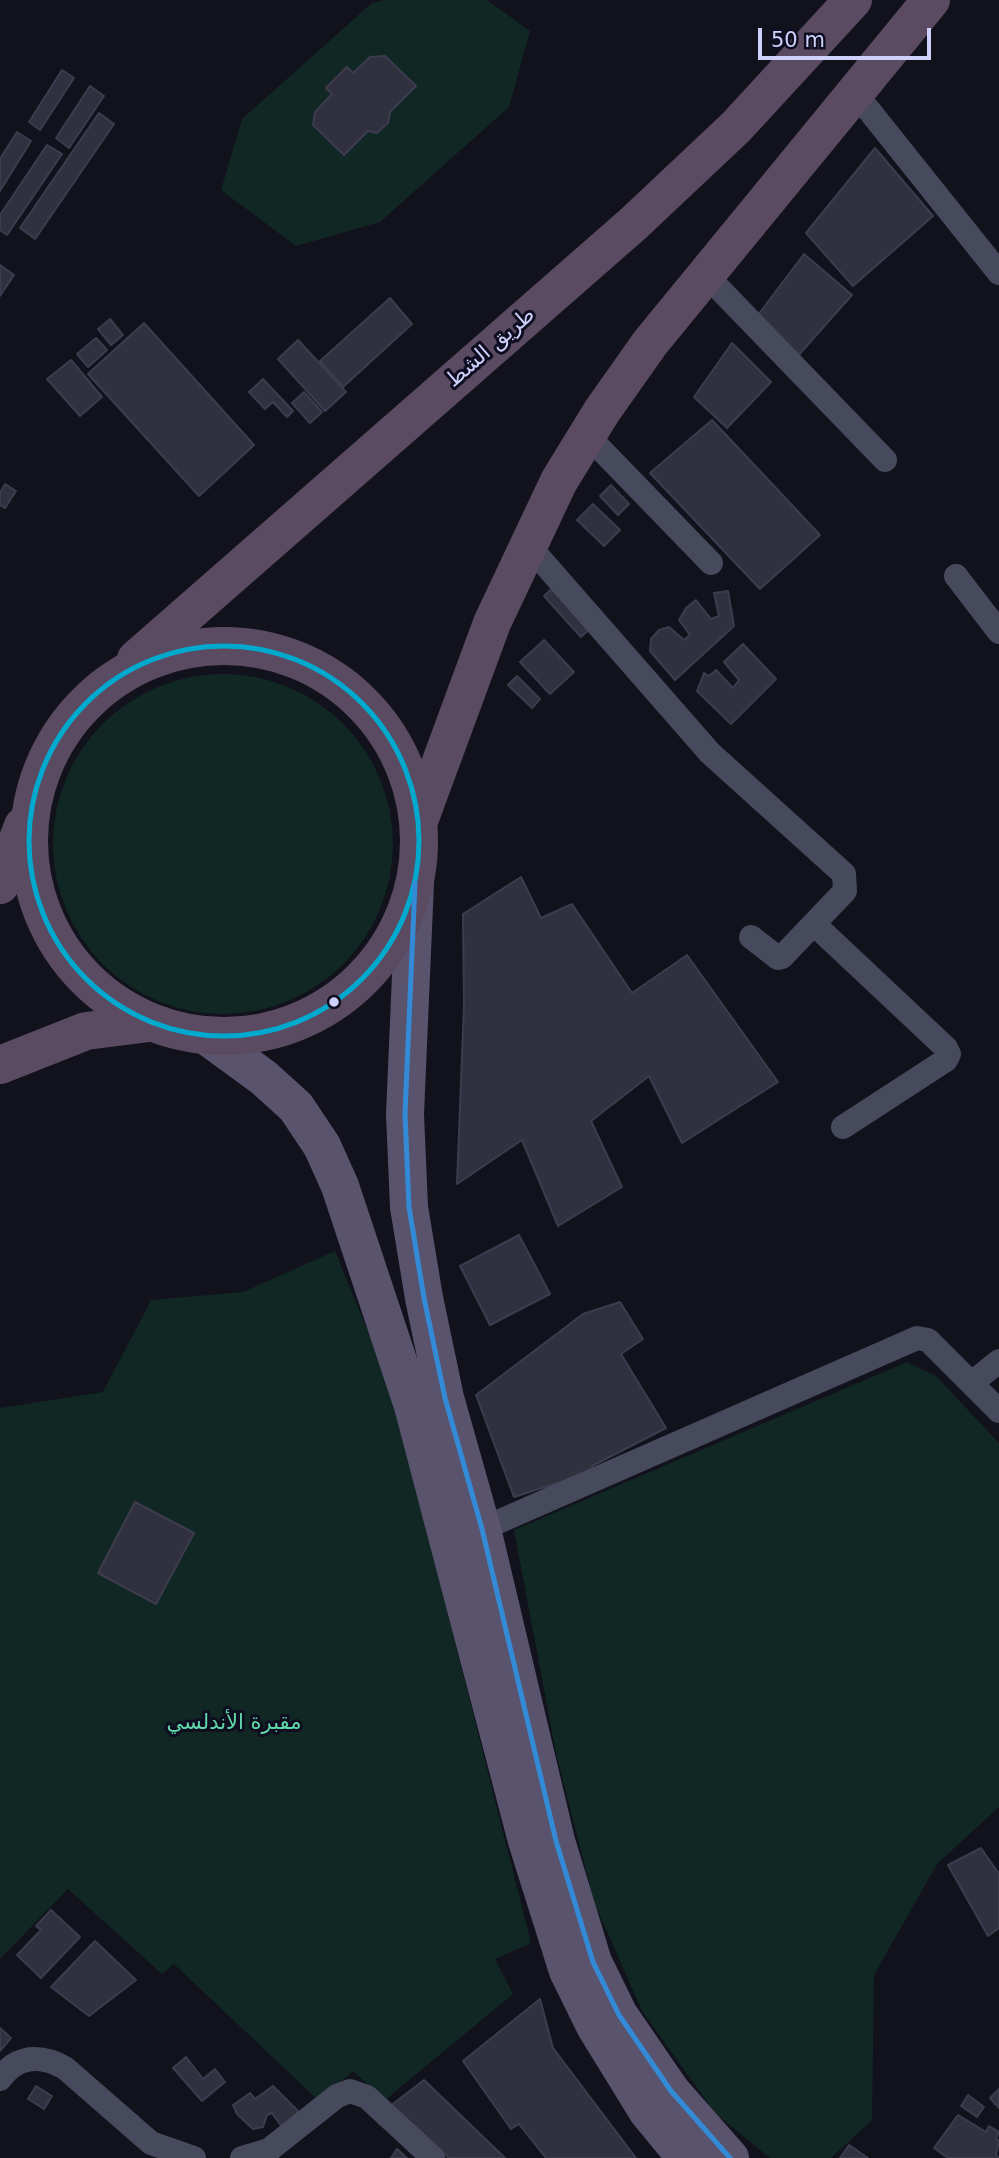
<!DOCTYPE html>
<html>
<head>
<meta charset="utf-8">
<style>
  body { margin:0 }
  #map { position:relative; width:999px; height:2158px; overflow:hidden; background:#12121c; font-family:"DejaVu Sans",sans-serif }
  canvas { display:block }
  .scale { position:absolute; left:758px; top:28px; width:173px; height:32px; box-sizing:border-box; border:4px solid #cfd1fd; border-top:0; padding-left:9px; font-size:21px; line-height:24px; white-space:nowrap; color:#cfd1fd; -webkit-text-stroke:5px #0f0e20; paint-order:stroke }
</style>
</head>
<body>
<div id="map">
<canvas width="999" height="2158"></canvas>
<div class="scale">50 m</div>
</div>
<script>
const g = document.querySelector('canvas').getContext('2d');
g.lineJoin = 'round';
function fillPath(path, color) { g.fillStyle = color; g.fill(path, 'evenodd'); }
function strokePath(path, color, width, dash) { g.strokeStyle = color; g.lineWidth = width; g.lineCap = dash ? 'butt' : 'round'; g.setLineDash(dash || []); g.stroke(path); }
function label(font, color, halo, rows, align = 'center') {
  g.font = font + ' "DejaVu Sans","Noto Naskh Arabic",sans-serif'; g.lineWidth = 6; g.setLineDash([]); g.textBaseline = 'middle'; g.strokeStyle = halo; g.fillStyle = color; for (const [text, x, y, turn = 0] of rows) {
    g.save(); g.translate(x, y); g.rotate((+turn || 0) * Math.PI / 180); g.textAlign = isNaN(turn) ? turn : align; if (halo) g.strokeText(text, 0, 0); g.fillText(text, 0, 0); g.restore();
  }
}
const green = new Path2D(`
  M 384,0 L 487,0 L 530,31 L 509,107 L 380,222 L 296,246 L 221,190 L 242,119 L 372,3 Z
  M53 844a170 170 0 1 1 340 0a170 170 0 1 1-340 0Z
  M 335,1251 L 400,1410 L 435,1563 L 531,1943 L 495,1959 L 513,1994 L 385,2100 L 353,2071 L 319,2101 L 174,1964 L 162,1974 L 68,1889 L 0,1959 L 0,1408 L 103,1392 L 151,1300 L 243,1292 Z
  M 907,1362 L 936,1376 L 999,1443 L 999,1807 L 937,1864 L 874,1975 L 872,2120 L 831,2158 L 770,2158 L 715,2113 L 642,2011 L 594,1902 L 556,1753 L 514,1530 Z`);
const building = new Path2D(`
  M 385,56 L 416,86 L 390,112 L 388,123 L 377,133 L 368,131 L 344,155 L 313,125 L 315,112 L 332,94 L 326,88 L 347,67 L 353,73 L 370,57 Z
  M 62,70 L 74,78 L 40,130 L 29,122 Z
  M 90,86 L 104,96 L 69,148 L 56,138 Z
  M 99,113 L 114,124 L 35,239 L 20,228 Z
  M 17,132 L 31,141 L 0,191 L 0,159 Z
  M 47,145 L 62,154 L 7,235 L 0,230 L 0,215 Z
  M 875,148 L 933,216 L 853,286 L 806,233 Z
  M 804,254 L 852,295 L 796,358 L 755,319 Z
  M 0,265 L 14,275 L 0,296 Z
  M 390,298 L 412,324 L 343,387 L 320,361 Z
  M 110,319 L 123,335 L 111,345 L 98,329 Z
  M 144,323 L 254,445 L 199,496 L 88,374 Z
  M 96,338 L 107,350 L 88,367 L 77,354 Z
  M 298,340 L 346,392 L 325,411 L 278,359 Z
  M 732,343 L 771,382 L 727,428 L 694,397 Z
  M 71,360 L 102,397 L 80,416 L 47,379 Z
  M 263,379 L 293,411 L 287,417 L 273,402 L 265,409 L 249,392 Z
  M 304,392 L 322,412 L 310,423 L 292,403 Z
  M 712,420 L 820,535 L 760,589 L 650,473 Z
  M 5,484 L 16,491 L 5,508 L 0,505 L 0,493 Z
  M 611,485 L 629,504 L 618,515 L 600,496 Z
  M 593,504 L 620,530 L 604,546 L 577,520 Z
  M 558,583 L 595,624 L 581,637 L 544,596 Z
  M 728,591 L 734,626 L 675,680 L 650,651 L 651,639 L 659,630 L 669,627 L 684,640 L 690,635 L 679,620 L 686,608 L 696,600 L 711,619 L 719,616 L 714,593 Z
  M 544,640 L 574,672 L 550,694 L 520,662 Z
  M 743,644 L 776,679 L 731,724 L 697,691 L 704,673 L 709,676 L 716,670 L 733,688 L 739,680 L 724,662 Z
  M 517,676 L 540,699 L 532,708 L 508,685 Z
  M 521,877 L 541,918 L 572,904 L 632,993 L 687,955 L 778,1082 L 682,1143 L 649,1076 L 591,1121 L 622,1187 L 558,1226 L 522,1140 L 457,1184 L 464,1005 L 463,914 Z
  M 519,1235 L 550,1294 L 490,1325 L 460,1266 Z
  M 620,1302 L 643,1339 L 621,1354 L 666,1428 L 592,1466 L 594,1471 L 514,1497 L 476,1395 L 583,1314 Z
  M 135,1502 L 194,1533 L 156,1604 L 98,1573 Z
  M 981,1848 L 999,1874 L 999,1928 L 988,1936 L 948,1865 Z
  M 51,1910 L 80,1937 L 41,1978 L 17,1955 L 41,1930 L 36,1926 Z
  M 95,1941 L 136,1980 L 89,2016 L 51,1987 Z
  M 540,1999 L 553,2048 L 636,2158 L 546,2158 L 519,2124 L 511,2129 L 463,2061 Z
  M 0,2028 L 11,2038 L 0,2051 Z
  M 186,2057 L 203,2079 L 215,2069 L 225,2082 L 202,2101 L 173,2068 Z
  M 424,2080 L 505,2158 L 449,2158 L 389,2107 Z
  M 36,2086 L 52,2096 L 44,2109 L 28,2099 Z
  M 273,2086 L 303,2116 L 282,2127 L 272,2113 L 267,2115 L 263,2127 L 253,2129 L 237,2114 L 233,2105 L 250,2093 L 255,2099 Z
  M 999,2089 L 999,2108 L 990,2098 Z
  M 968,2095 L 984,2107 L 977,2117 L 961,2106 Z
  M 958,2115 L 986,2132 L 989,2126 L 999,2132 L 996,2139 L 999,2141 L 996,2155 L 999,2158 L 948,2158 L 934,2148 Z
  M 849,2145 L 868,2158 L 840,2158 Z
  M 397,2149 L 407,2158 L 391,2158 Z`);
const street = new Path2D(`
  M 856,94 L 999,273
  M 706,275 L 885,460
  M 587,435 L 711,563
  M 529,546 L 710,753 L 844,874 L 845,891 L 782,957 L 778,958 L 751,937
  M 956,576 L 999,632
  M 814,924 L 946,1048 L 949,1054 L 946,1060 L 843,1127
  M 973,1382 L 999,1361
  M 482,1529 L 917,1338 L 928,1340 L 999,1411
  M 0,2079 C 17,2055 41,2054 65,2068 L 151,2143 L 194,2158
  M 242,2158 L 269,2150 L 337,2096 L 350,2091 L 367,2097 L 433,2158`);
const primary = new Path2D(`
  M 415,883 L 405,1114 L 409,1207 L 424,1298 L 445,1398 L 482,1529 L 556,1841 L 593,1962 L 619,2015 L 671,2091 L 730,2158
  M 208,1037 L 264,1078 L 296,1107 L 322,1146 L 340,1186 L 413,1406 L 527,1841 L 568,1971 L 595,2026 L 648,2112 L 686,2158`);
const highway = new Path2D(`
  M29 841a195 195 0 1 1 390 0a195 195 0 1 1-390 0Z
  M 136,659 L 633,224 L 736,127 L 853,0
  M 419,821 L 492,623 L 559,481 L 602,411 L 650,343 L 931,0
  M 0,885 L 23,826
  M 0,1065 L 86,1031 L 149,1023`);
const bus1 = new Path2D(`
  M29 841a195 195 0 1 1 390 0a195 195 0 1 1-390 0Z`);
const bus2 = new Path2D(`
  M 415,883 L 405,1114 L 409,1207 L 424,1298 L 445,1398 L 482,1529 L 556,1841 L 593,1962 L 619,2015 L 671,2091 L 730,2158`);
const markers = [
  [334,1002,6,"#cfd1fd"]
];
const streetNames = [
  ["طريق الشط",491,348,-41]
];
const parkNames = [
  ["مقبرة الأندلسي",234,1724]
];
fillPath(green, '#112724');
fillPath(building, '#30303e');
strokePath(building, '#3d3c4f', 2);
strokePath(street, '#47495d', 24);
strokePath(primary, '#59536e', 38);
strokePath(highway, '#5b4b62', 38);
strokePath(bus1, '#00a9ce', 5);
strokePath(bus2, '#338bd7', 5);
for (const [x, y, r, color] of markers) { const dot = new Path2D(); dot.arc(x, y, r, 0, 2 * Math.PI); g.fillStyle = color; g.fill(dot); strokePath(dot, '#0f0e20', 2.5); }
label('21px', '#cfd1fd', '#0f0e20', streetNames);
label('21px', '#60d8a9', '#0f0e20', parkNames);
</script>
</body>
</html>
